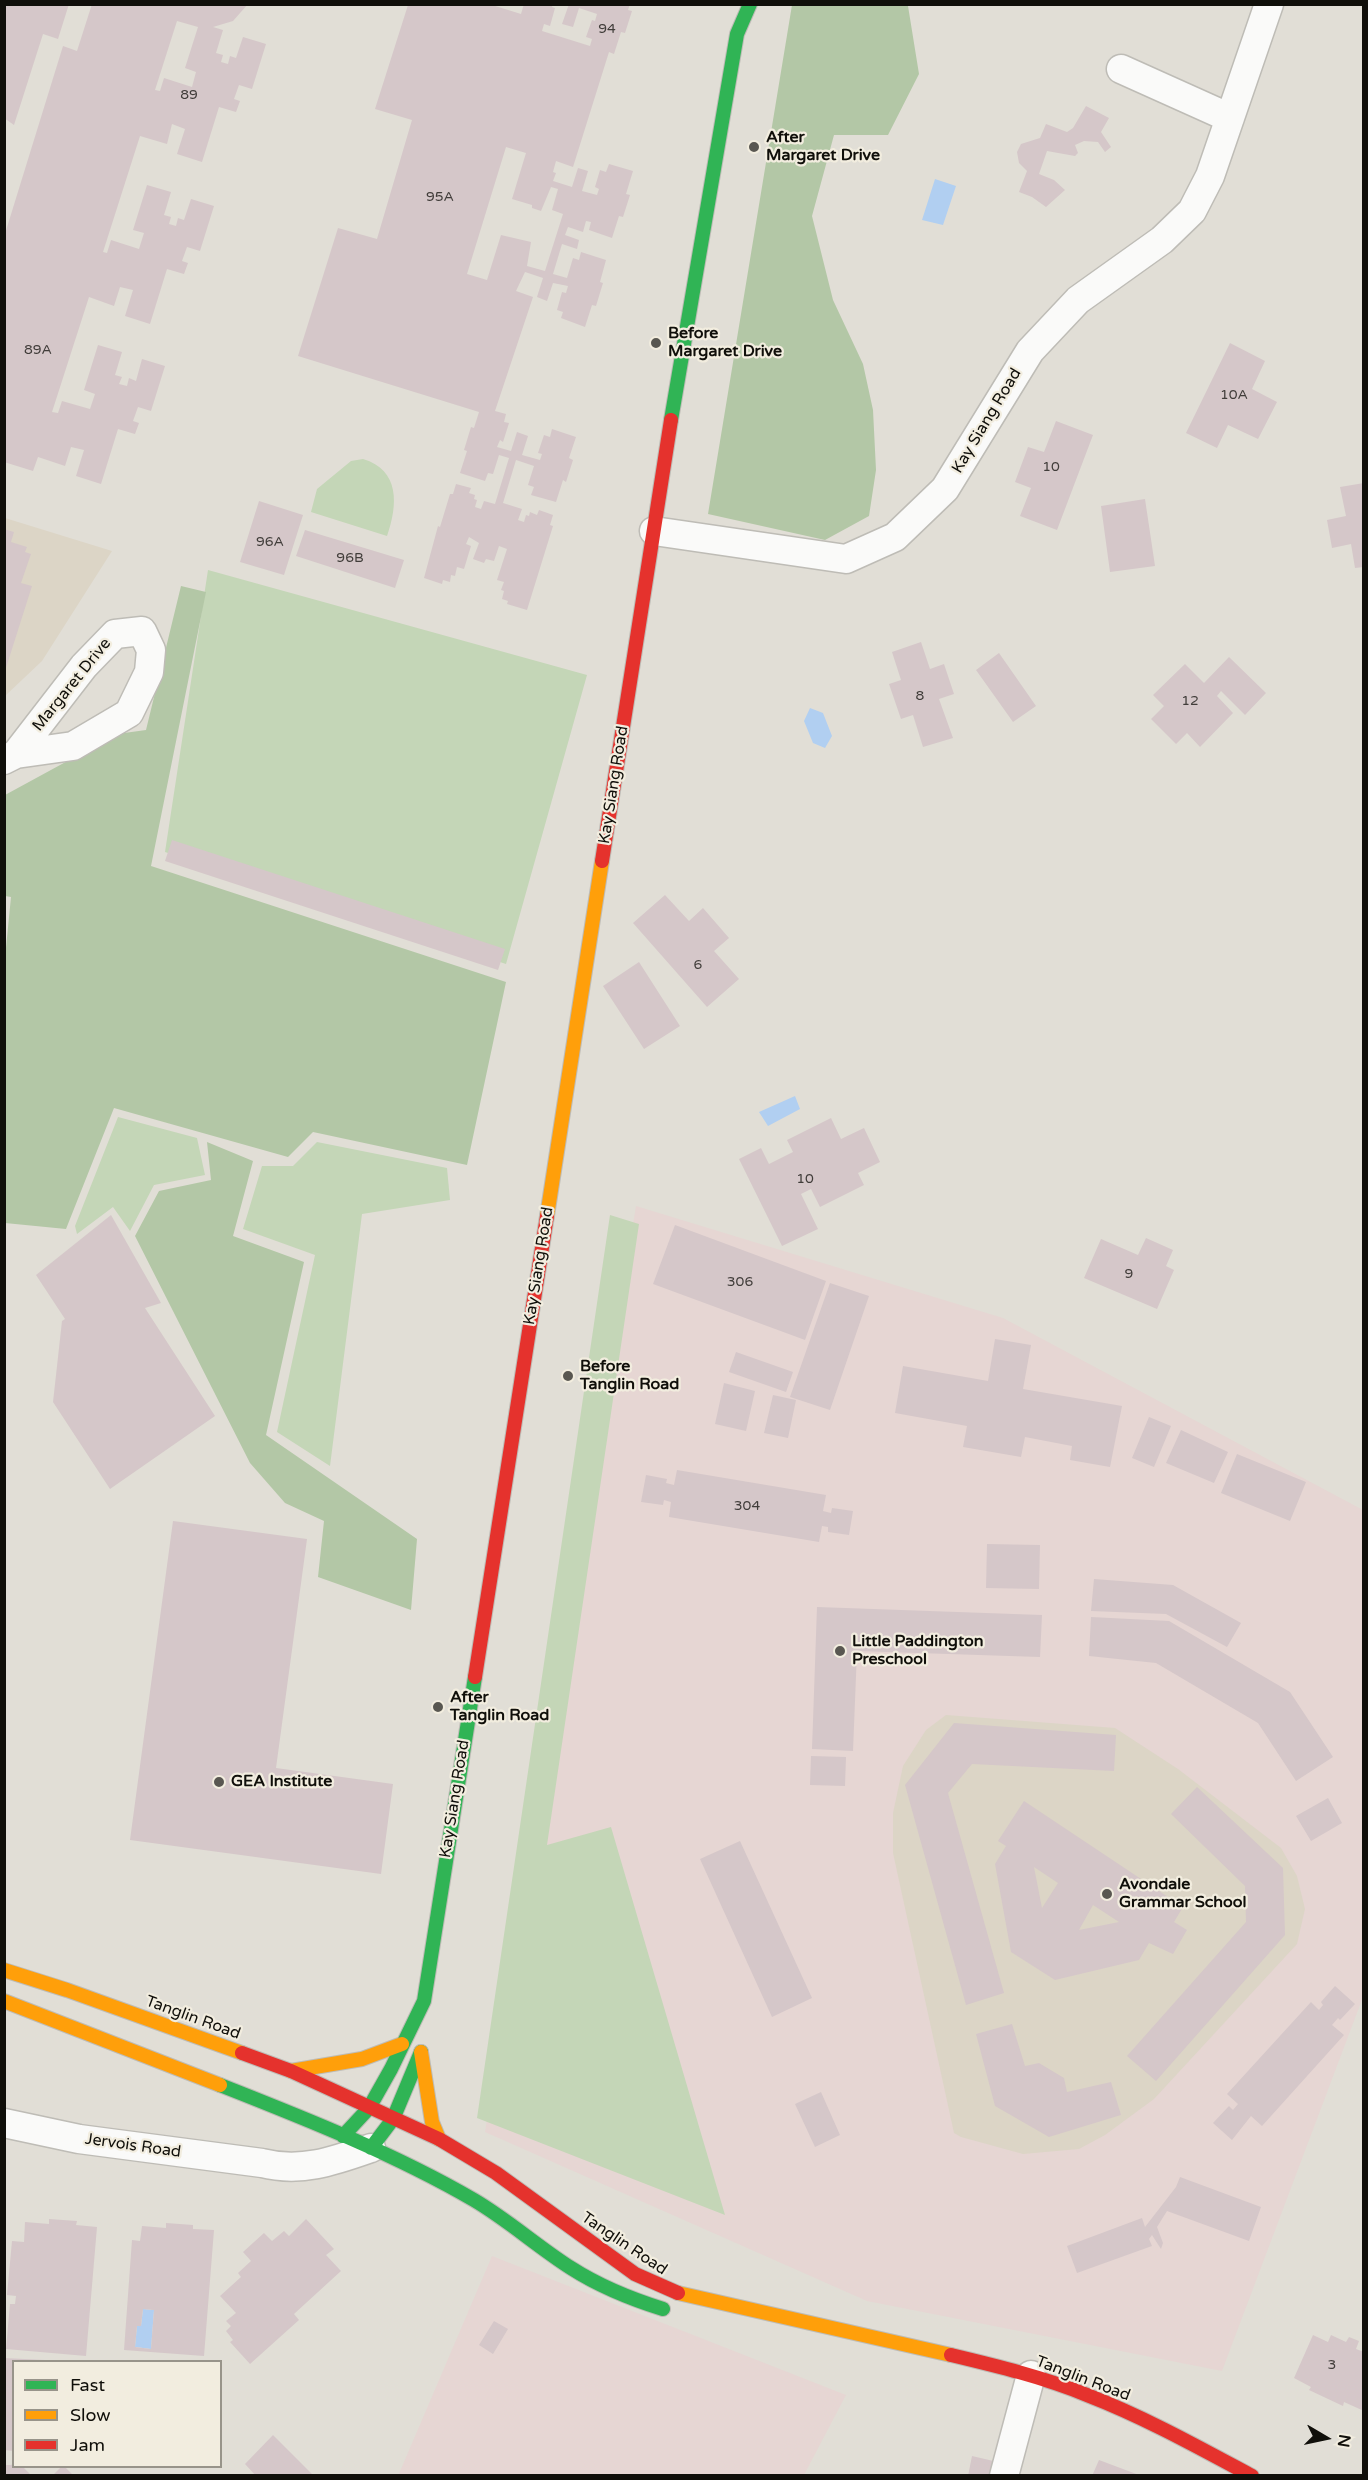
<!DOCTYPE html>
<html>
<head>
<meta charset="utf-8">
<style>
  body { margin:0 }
  #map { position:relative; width:1368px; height:2480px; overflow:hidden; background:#e1ded6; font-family:"Varela Round",sans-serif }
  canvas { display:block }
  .frame { position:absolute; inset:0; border:6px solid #100f0a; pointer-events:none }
  .legend { position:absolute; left:12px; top:2360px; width:210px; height:108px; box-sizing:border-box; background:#f2eddf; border:2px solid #98948a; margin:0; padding:8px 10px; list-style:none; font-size:18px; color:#100f0a }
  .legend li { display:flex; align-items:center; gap:12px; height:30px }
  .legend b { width:30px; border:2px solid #98948a }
  .north { position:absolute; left:1296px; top:2408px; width:60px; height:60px; -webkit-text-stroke:4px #f2eddf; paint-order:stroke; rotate:99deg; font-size:16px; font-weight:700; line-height:24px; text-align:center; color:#100f0a }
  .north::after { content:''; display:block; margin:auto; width:21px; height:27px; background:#100f0a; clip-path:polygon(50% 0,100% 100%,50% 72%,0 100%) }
</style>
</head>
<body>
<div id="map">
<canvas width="1368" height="2480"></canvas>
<div class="frame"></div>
<ul class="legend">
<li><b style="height:8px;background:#30b455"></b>Fast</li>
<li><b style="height:8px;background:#ff9f0a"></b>Slow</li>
<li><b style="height:8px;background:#e5322d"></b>Jam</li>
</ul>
<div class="north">N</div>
</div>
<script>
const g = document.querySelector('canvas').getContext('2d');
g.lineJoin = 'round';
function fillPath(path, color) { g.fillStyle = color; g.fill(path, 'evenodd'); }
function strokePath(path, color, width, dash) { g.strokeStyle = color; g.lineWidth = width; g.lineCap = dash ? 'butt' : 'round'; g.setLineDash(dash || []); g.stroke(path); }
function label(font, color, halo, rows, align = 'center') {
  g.font = font + ' "Varela Round",sans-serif'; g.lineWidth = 4.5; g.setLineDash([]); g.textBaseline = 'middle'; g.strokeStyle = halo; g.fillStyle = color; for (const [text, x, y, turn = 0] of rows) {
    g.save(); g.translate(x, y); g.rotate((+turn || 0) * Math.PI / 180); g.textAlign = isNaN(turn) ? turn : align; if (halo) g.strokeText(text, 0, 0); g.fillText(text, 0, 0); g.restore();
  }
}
const commercial = new Path2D(`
  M 636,1206 L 1003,1318 L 1363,1510 L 1363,1997 L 1222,2371 L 867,2301 L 485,2132 Z
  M 492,2256 L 846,2395 L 804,2475 L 398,2476 Z`);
const education = new Path2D(`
  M 5,518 L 112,551 L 42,661 L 5,696 Z
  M 946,1715 L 1115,1728 L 1178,1769 L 1281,1848 L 1297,1876 L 1305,1909 L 1297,1944 L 1154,2099 L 1105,2135 L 1079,2149 L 1023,2154 L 961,2137 L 954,2133 L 893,1853 L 893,1813 L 903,1766 L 926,1730 Z`);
const green = new Path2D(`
  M 363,459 C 400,470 398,505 387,536 L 311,512 L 317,489 L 351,461 Z
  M 208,570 L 587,675 L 506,964 L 165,852 Z
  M 118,1117 L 197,1138 L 205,1175 L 154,1185 L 130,1231 L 113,1207 L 77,1234 L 75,1226 Z
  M 317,1142 L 447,1168 L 450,1200 L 362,1214 L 330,1466 L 277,1432 L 315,1255 L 243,1229 L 262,1166 L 293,1166 Z
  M 610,1215 L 639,1224 L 547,1845 L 611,1827 L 725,2215 L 477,2118 Z`);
const forest = new Path2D(`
  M 792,5 L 906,5 L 908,6 L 919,74 L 888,135 L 834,135 L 812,216 L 833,300 L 863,364 L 873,410 L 876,470 L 869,516 L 825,540 L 708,514 Z
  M 181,586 L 206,592 L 151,866 L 506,982 L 467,1165 L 313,1132 L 288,1157 L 114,1108 L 66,1229 L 5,1223 L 4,968 L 11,897 L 5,896 L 5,795 L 117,734 L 146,730 Z
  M 207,1142 L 253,1161 L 233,1236 L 304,1262 L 266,1435 L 417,1539 L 411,1610 L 318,1577 L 324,1521 L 285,1503 L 250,1463 L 135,1236 L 159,1191 L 211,1180 Z`);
const water = new Path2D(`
  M 935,179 L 956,186 L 943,225 L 922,220 Z
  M 810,708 L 823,713 L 832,736 L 825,748 L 813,743 L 804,721 Z
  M 795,1096 L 800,1109 L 768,1126 L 759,1112 Z
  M 143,2309 L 154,2310 L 151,2349 L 135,2347 L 137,2326 L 141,2326 Z`);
const building = new Path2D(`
  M 4,4 L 69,4 L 58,39 L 43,34 L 14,125 L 4,118 Z
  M 92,4 L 248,4 L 233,21 L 213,27 L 223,30 L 216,53 L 223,55 L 221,62 L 228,64 L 230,56 L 236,58 L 243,37 L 266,44 L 252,89 L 239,85 L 234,99 L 240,101 L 236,112 L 219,107 L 202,162 L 177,154 L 185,129 L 172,124 L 167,144 L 140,136 L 103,252 L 107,253 L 111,240 L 139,249 L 144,233 L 133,230 L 147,185 L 171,192 L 164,215 L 171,217 L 169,224 L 176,226 L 178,218 L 184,220 L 191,199 L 214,206 L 200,251 L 187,247 L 182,261 L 188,263 L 184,274 L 167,269 L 150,324 L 125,316 L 133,290 L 120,287 L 114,306 L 89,297 L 52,412 L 58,413 L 62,401 L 90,409 L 95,394 L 84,390 L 98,345 L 122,352 L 115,375 L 122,377 L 119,384 L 127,386 L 129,378 L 136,381 L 142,359 L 165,366 L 151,411 L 138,407 L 133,421 L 139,423 L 135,434 L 118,429 L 101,484 L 76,476 L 84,450 L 71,447 L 65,466 L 38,457 L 33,471 L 4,462 L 4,237 L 63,46 L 77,51 ZM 177,21 L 198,27 L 185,68 L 196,72 L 192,87 L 164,78 L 160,91 L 155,90 Z
  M 524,4 L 553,4 L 552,7 L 555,8 L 550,26 L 544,24 L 542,31 L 590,46 L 592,39 L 586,37 L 592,20 L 595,21 L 597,14 L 579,8 L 573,27 L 562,24 L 569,4 L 630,4 L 628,10 L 632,11 L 625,33 L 621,32 L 614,54 L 609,52 L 573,167 L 556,161 L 553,172 L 556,173 L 553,181 L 572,187 L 578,168 L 588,171 L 582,191 L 597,195 L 599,189 L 595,187 L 600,170 L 606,172 L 609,164 L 633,171 L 626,194 L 630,195 L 623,217 L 619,216 L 612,238 L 589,230 L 591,222 L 586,221 L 583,232 L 568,227 L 565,235 L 579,240 L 577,249 L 562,244 L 553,274 L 567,278 L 573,258 L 579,260 L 581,252 L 606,260 L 600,282 L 603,283 L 596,306 L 592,305 L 585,327 L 561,318 L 563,312 L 557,310 L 562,292 L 566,293 L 568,286 L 553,283 L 547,301 L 537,297 L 543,278 L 525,272 L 516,291 L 533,297 L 495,411 L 506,414 L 504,422 L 509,423 L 503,442 L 500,440 L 497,447 L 511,451 L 517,432 L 528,436 L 522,455 L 540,460 L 542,454 L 538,453 L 544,435 L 550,437 L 552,429 L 576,437 L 569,458 L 573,460 L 566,482 L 563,480 L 556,502 L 531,495 L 534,487 L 528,485 L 534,466 L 516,460 L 503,503 L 522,509 L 518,520 L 524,522 L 526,515 L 529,516 L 530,512 L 537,515 L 539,510 L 553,515 L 550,525 L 553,526 L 527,610 L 507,604 L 508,601 L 502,599 L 504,591 L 501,590 L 504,582 L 497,580 L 507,549 L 499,546 L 494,561 L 486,559 L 484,563 L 473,559 L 479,543 L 469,537 L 466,544 L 471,546 L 464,569 L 457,567 L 455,576 L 451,575 L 450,582 L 443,580 L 442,584 L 424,578 L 438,526 L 440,527 L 450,494 L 453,494 L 456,484 L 471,488 L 469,493 L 475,495 L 474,499 L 477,500 L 475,507 L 481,509 L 484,501 L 495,504 L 509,458 L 499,455 L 493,474 L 488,473 L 485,481 L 460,473 L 467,451 L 464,450 L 471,427 L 474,428 L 479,412 L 298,356 L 338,228 L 377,239 L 412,120 L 375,109 L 408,5 L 492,5 L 521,14 ZM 506,147 L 526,153 L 512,199 L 532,205 L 532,208 L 541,211 L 551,187 L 558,189 L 552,210 L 563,214 L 545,271 L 527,266 L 531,242 L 501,235 L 487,280 L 467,274 Z
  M 1086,106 L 1109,118 L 1101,132 L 1111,147 L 1105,152 L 1098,142 L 1084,141 L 1075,145 L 1078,153 L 1075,156 L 1047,151 L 1039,174 L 1054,180 L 1065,190 L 1046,207 L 1032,197 L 1019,192 L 1027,171 L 1019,163 L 1017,152 L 1021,144 L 1040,138 L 1046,124 L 1067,132 L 1073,128 Z
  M 1230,343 L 1265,361 L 1252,389 L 1277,402 L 1258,439 L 1228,425 L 1217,448 L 1186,433 Z
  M 1056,421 L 1093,435 L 1057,530 L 1020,516 L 1031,488 L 1015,482 L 1028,447 L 1044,452 Z
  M 1364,483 L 1364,567 L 1355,568 L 1351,544 L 1332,548 L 1327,520 L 1346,516 L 1340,487 Z
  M 1145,499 L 1155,566 L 1110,572 L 1101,506 Z
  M 259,501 L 303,515 L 284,575 L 240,562 Z
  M 4,529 L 14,532 L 11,542 L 27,547 L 25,552 L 31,554 L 21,583 L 32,586 L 5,671 Z
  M 305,530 L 404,560 L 395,588 L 296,556 Z
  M 921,642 L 930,669 L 944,664 L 954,694 L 939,699 L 953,738 L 923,747 L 913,715 L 901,719 L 889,684 L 901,680 L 892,652 Z
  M 999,653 L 1036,706 L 1013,722 L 976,670 Z
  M 1229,657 L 1266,693 L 1245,715 L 1221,691 L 1217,696 L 1233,713 L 1200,747 L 1187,733 L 1176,744 L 1151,719 L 1164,706 L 1153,695 L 1185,664 L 1204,683 Z
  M 172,840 L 505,949 L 498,970 L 165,861 Z
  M 665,895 L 689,921 L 703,908 L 729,938 L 714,951 L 739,979 L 707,1007 L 633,923 Z
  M 639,962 L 680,1026 L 644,1049 L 603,986 Z
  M 831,1118 L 841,1139 L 864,1128 L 880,1162 L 858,1173 L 864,1185 L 820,1207 L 811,1189 L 801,1194 L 818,1229 L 782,1246 L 739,1159 L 761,1148 L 769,1164 L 793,1152 L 787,1140 Z
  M 111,1215 L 161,1303 L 145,1308 L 215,1416 L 110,1489 L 53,1402 L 62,1321 L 65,1319 L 36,1275 Z
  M 675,1225 L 826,1281 L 805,1340 L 653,1284 Z
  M 1146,1238 L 1173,1250 L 1166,1266 L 1174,1270 L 1157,1309 L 1084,1278 L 1101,1239 L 1138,1255 Z
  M 830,1283 L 869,1296 L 830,1410 L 790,1397 Z
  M 995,1339 L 1031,1345 L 1023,1389 L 1122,1406 L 1110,1467 L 1070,1460 L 1072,1446 L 1025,1437 L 1021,1457 L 963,1447 L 967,1426 L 895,1413 L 903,1366 L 988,1381 Z
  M 736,1352 L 793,1372 L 786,1392 L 729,1372 Z
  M 724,1383 L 755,1391 L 746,1431 L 715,1424 Z
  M 773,1395 L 796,1400 L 788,1438 L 764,1433 Z
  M 1149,1417 L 1171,1426 L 1154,1467 L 1132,1458 Z
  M 1181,1430 L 1228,1452 L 1214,1483 L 1166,1463 Z
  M 1237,1454 L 1306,1482 L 1290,1521 L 1221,1493 Z
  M 677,1470 L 826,1495 L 823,1511 L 831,1513 L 832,1508 L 853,1511 L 849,1535 L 828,1532 L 828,1527 L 822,1526 L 819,1542 L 669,1517 L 671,1502 L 664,1500 L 663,1505 L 641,1502 L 646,1475 L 667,1479 L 666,1483 L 674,1485 Z
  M 173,1521 L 307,1539 L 276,1768 L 393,1784 L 381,1874 L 130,1840 Z
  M 987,1544 L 1040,1545 L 1039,1589 L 986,1588 Z
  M 1094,1579 L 1173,1585 L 1241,1623 L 1227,1647 L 1166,1614 L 1091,1611 Z
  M 817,1607 L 1042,1615 L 1040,1657 L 857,1651 L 853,1751 L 812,1749 Z
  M 1091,1617 L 1169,1621 L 1290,1692 L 1333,1757 L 1296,1781 L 1258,1723 L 1156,1663 L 1089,1656 Z
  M 954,1723 L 1116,1735 L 1114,1771 L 972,1764 L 948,1793 L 1004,1993 L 966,2005 L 905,1785 Z
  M 811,1756 L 846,1757 L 845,1786 L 810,1785 Z
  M 1197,1787 L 1283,1868 L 1285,1935 L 1156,2081 L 1127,2056 L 1246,1922 L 1245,1886 L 1171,1814 Z
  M 1328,1798 L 1342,1823 L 1311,1841 L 1296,1816 Z
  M 1024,1801 L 1183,1907 L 1174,1922 L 1187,1930 L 1173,1954 L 1149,1943 L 1139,1960 L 1055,1980 L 1011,1952 L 995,1864 L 1006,1846 L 998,1841 ZM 1034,1867 L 1058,1883 L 1042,1908 ZM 1093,1905 L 1119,1922 L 1079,1930 Z
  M 740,1841 L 812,1998 L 772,2017 L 700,1859 Z
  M 1335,1986 L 1355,2004 L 1340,2020 L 1338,2018 L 1332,2025 L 1344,2035 L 1262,2126 L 1251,2116 L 1232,2140 L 1213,2123 L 1229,2106 L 1233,2110 L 1238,2104 L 1227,2094 L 1311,2002 L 1319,2010 L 1323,2005 L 1321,2002 Z
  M 1012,2024 L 1025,2066 L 1039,2063 L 1064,2078 L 1067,2092 L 1111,2082 L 1121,2115 L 1049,2137 L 995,2106 L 976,2034 Z
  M 821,2092 L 840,2135 L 815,2147 L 795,2104 Z
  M 1180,2177 L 1261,2207 L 1249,2241 L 1167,2211 L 1157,2227 L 1163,2243 L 1161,2249 L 1152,2235 L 1149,2239 L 1152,2246 L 1077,2273 L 1067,2246 L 1142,2218 L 1145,2227 L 1176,2187 Z
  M 49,2219 L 77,2221 L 76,2225 L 97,2227 L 86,2356 L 6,2349 L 10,2304 L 15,2304 L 16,2296 L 7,2295 L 12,2241 L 24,2242 L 25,2222 L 49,2224 Z
  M 306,2219 L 334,2249 L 326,2255 L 341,2271 L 294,2314 L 299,2320 L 250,2364 L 230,2342 L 233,2340 L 226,2331 L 231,2326 L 226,2321 L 236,2313 L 220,2296 L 241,2277 L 238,2273 L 251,2261 L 243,2252 L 264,2233 L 272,2241 L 284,2231 L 289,2236 Z
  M 166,2223 L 193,2225 L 193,2229 L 214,2230 L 204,2356 L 124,2350 L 132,2240 L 140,2241 L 142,2226 L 166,2228 ZM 143,2309 L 154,2310 L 151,2349 L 135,2347 L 137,2326 L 141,2326 Z
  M 494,2321 L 508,2329 L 493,2354 L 479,2345 Z
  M 1313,2335 L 1328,2342 L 1331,2335 L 1346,2342 L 1349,2337 L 1359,2341 L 1356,2349 L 1364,2352 L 1364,2411 L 1344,2402 L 1343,2406 L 1309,2390 L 1311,2387 L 1294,2378 Z
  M 4,2358 L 45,2360 L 45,2362 L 14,2362 L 14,2451 L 4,2450 Z
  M 273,2435 L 314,2476 L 256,2476 L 245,2464 Z
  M 972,2456 L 1002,2463 L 999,2476 L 968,2476 Z
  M 1099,2460 L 1139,2475 L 1139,2476 L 1092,2476 Z
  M 14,2463 L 14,2466 L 22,2466 L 32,2476 L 4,2476 L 4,2465 L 11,2465 Z
  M 62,2466 L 64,2466 L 74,2476 L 52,2476 Z`);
const street = new Path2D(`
  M 1121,69 L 1230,118
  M 654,531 L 846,559 L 895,537 L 945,489 L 1030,351 L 1078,300 L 1162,240 L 1192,211 L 1210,176 L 1269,4
  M 4,760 L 16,754 L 73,746 L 129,713 L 149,672 L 151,650 L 142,631 L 115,634 L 84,666 L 16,754
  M 4,2123 L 79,2139 L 262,2163 C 301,2173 334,2161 371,2148
  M 1004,2476 L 1031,2375`);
const fast = new Path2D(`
  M 671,420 L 737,34 L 750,4
  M 220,2085 C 304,2118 395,2154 474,2200 C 508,2220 538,2247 571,2268 C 599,2286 631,2299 663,2309
  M 343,2136 L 369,2108 L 391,2069 L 424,2001 L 475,1677
  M 371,2148 L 393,2119 L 421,2052`);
const slow = new Path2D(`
  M 547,1216 L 602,861
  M 4,1970 L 67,1990 L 242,2053
  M 4,2001 L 220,2085
  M 421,2052 L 432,2122 L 439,2139
  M 291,2071 L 362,2059 L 402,2044
  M 678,2293 L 951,2355`);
const jam = new Path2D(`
  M 602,861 L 671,420
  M 475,1677 L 547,1216
  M 242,2053 L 291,2071 L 439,2139 L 496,2173 L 635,2274 L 678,2293
  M 951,2355 C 997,2366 1043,2377 1087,2395 C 1144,2417 1198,2447 1252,2476`);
const markers = [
  [754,147,6,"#595751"],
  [656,343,6,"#595751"],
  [568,1376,6,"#595751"],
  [840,1651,6,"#595751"],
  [438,1707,6,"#595751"],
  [219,1782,6,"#595751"],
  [1107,1894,6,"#595751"]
];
const numberNames = [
  ["94",607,29],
  ["89",189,95],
  ["95A",440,197],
  ["89A",38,350],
  ["10A",1234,395],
  ["10",1051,467],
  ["96A",270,542],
  ["96B",350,558],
  ["8",920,696],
  ["12",1190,701],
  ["6",698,965],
  ["10",805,1179],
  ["9",1129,1274],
  ["306",740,1282],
  ["304",747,1506],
  ["3",1332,2365]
];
const poiNames = [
  ["After",766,138],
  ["Margaret Drive",766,156],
  ["Before",668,334],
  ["Margaret Drive",668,352],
  ["Before",580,1367],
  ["Tanglin Road",580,1385],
  ["Little Paddington",852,1642],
  ["Preschool",852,1660],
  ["After",450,1698],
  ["Tanglin Road",450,1716],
  ["GEA Institute",231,1782],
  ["Avondale",1119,1885],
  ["Grammar School",1119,1903]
];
const streetNames = [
  ["Kay Siang Road",987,421,-59],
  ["Margaret Drive",72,685,-51],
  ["Kay Siang Road",614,785,-81],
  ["Kay Siang Road",539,1266,-81],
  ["Kay Siang Road",455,1799,-81],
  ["Tanglin Road",193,2018,20],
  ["Jervois Road",133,2146,8],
  ["Tanglin Road",624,2244,34],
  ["Tanglin Road",1083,2379,21]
];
fillPath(commercial, '#e6d6d3');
fillPath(education, '#dcd5c6');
fillPath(green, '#c4d6b7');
fillPath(forest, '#b3c7a6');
fillPath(water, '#b1cff1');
fillPath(building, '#d5c7c9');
strokePath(street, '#bebcb6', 31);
strokePath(fast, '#bebcb6', 16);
strokePath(slow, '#bebcb6', 16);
strokePath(jam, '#bebcb6', 16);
strokePath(street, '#fafaf9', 28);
strokePath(fast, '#30b455', 14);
strokePath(slow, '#ff9f0a', 14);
strokePath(jam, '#e5322d', 14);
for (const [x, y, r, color] of markers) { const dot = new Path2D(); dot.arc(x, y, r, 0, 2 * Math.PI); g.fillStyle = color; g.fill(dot); strokePath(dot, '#f2eddf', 2); }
label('14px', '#413d3a', null, numberNames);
label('bold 16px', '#100f0a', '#f2eddf', poiNames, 'left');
label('16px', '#100f0a', '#f2eddf', streetNames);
</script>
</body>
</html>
